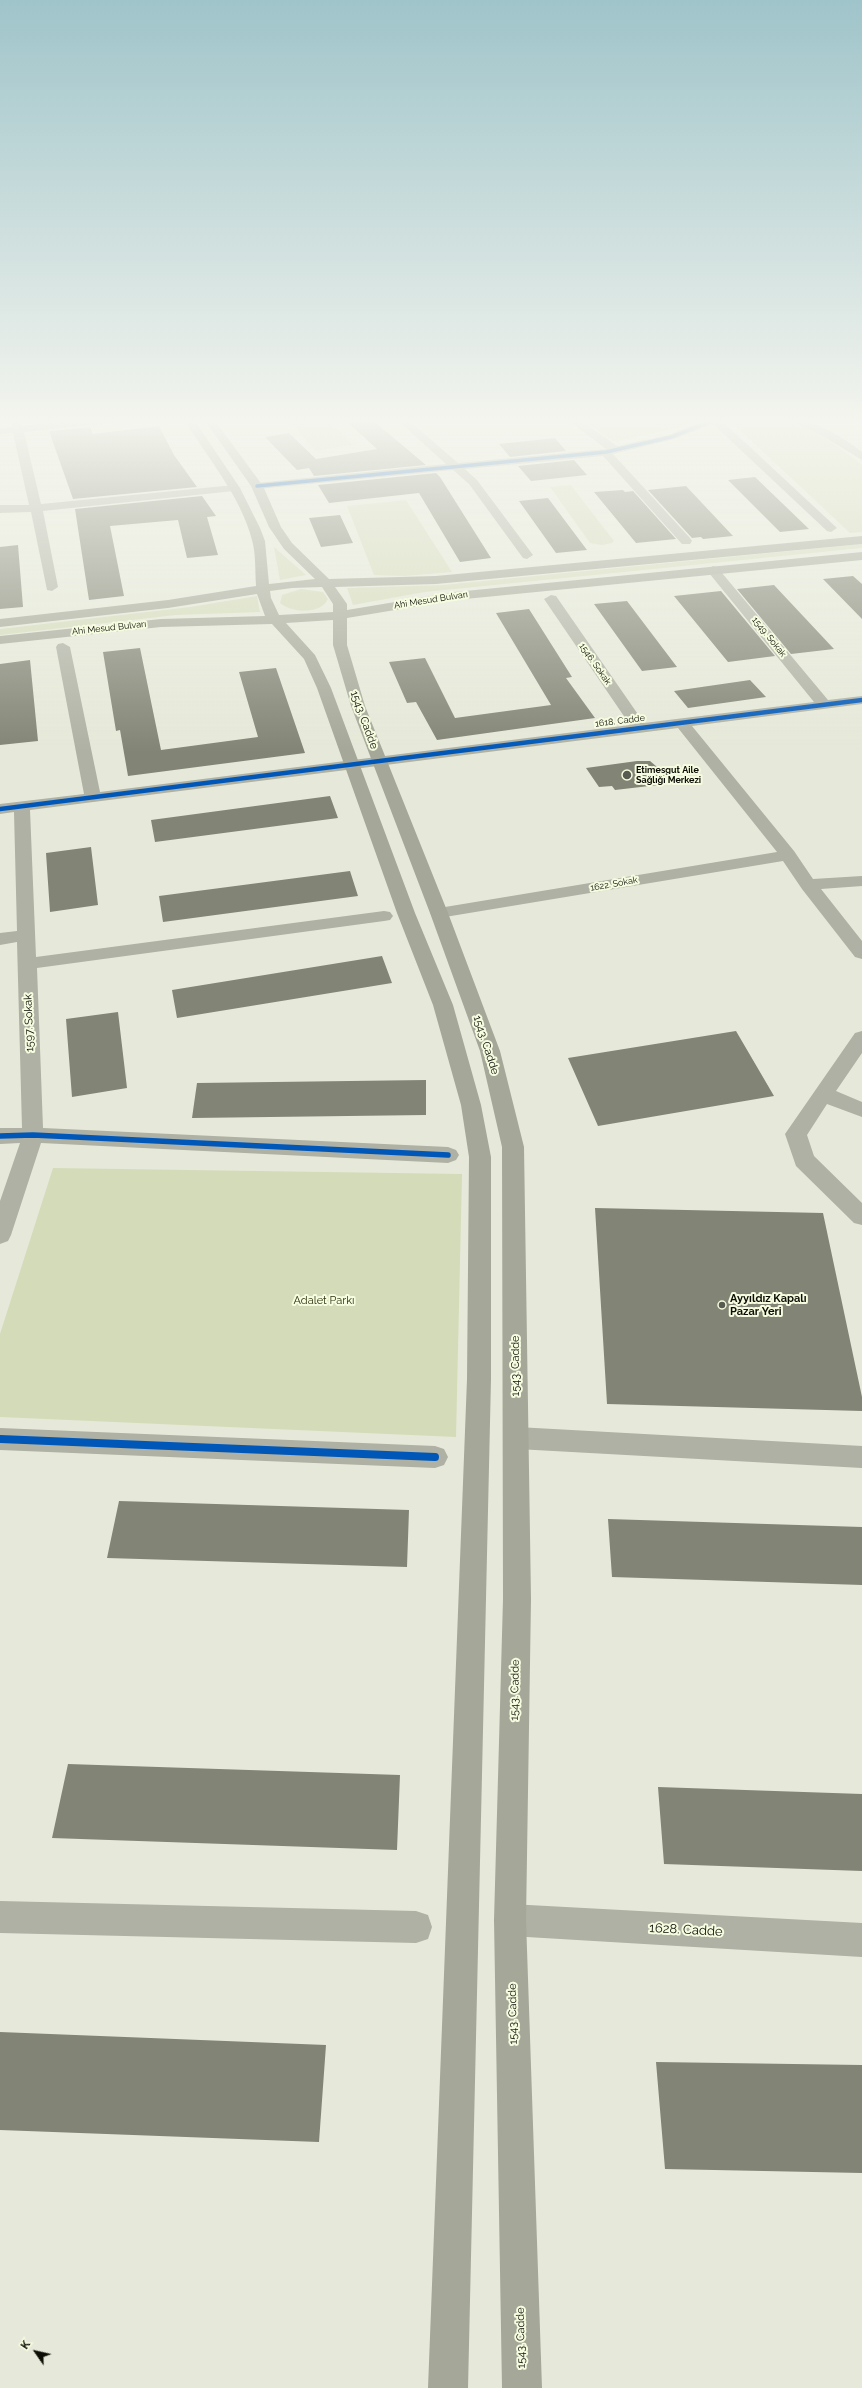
<!DOCTYPE html>
<html>
<head>
<meta charset="utf-8">
<style>
  body { margin:0 }
  #map { position:relative; width:862px; height:2388px; overflow:hidden; background:#e6e9d9; font-family:Raleway,sans-serif }
  canvas { display:block }
  .north { position:absolute; left:16px; top:2332px; width:40px; height:40px; -webkit-text-stroke:3px #f6fce0; paint-order:stroke; rotate:304deg; font-size:11px; font-weight:700; line-height:16px; text-align:center; color:#0c0e05 }
  .north::after { content:''; display:block; margin:auto; width:14px; height:18px; background:#0c0e05; clip-path:polygon(50% 0,100% 100%,50% 72%,0 100%) }
</style>
</head>
<body>
<div id="map">
<canvas width="862" height="2388"></canvas>
<div class="north">K</div>
</div>
<script>
const g = document.querySelector('canvas').getContext('2d');
g.lineJoin = 'round';
function fillPath(path, color) { g.fillStyle = color; g.fill(path, 'evenodd'); }
function strokePath(path, color, width, dash) { g.strokeStyle = color; g.lineWidth = width; g.lineCap = dash ? 'butt' : 'round'; g.setLineDash(dash || []); g.stroke(path); }
function label(font, color, halo, rows, align = 'center') {
  g.font = font + ' Raleway,sans-serif'; g.lineWidth = 4; g.setLineDash([]); g.textBaseline = 'middle'; g.strokeStyle = halo; g.fillStyle = color; for (const [text, x, y, turn = 0] of rows) {
    g.save(); g.translate(x, y); g.rotate((+turn || 0) * Math.PI / 180); g.textAlign = isNaN(turn) ? turn : align; if (halo) g.strokeText(text, 0, 0); g.fillText(text, 0, 0); g.restore();
  }
}
const green = new Path2D(`
  M 579,418 L 701,418 L 677,428 L 614,442 Z
  M 736,418 C 748,418 762,416 773,418 C 810,426 834,442 862,465 L 862,532 L 850,533 L 730,421 Z
  M 328,419 L 353,445 L 315,451 L 292,424 Z
  M 571,485 L 614,541 L 612,543 L 602,545 L 590,543 L 550,487 Z
  M 406,500 L 452,572 L 404,576 L 374,575 L 347,506 Z
  M 862,544 L 862,548 L 425,592 L 353,605 L 347,588 L 443,585 Z
  M 274,547 L 306,575 L 280,580 Z
  M 301,589 L 323,592 L 328,599 C 321,615 291,613 280,603 L 282,595 Z
  M 257,596 L 260,612 L 176,615 L 0,635 L 0,629 L 190,607 Z
  M 53,1168 L 462,1174 L 456,1437 L 0,1417 L 0,1334 Z`);
const building = new Path2D(`
  M 44,418 L 87,418 L 45,422 Z
  M 343,418 L 370,418 L 426,465 L 314,476 L 309,468 L 297,470 L 265,437 L 289,433 L 316,459 L 377,449 Z
  M 159,426 L 174,455 L 197,487 L 73,499 L 49,431 L 90,427 L 93,434 Z
  M 555,438 L 566,451 L 510,457 L 499,444 Z
  M 574,460 L 587,475 L 531,481 L 518,466 Z
  M 436,473 L 440,477 L 491,558 L 460,562 L 419,493 L 329,503 L 318,485 Z
  M 755,477 L 809,529 L 780,532 L 728,480 Z
  M 686,486 L 733,536 L 703,539 L 701,537 L 692,538 L 648,490 Z
  M 623,490 L 625,492 L 633,491 L 676,539 L 636,543 L 594,492 Z
  M 202,496 L 216,516 L 207,517 L 218,555 L 187,558 L 178,520 L 110,526 L 124,596 L 89,600 L 75,509 Z
  M 548,498 L 587,550 L 556,553 L 519,501 Z
  M 340,515 L 353,543 L 321,547 L 309,518 Z
  M 18,545 L 23,607 L 0,609 L 0,547 Z
  M 853,576 L 862,584 L 862,619 L 823,579 Z
  M 774,585 L 834,649 L 791,654 L 737,589 Z
  M 721,591 L 775,656 L 728,662 L 674,596 Z
  M 627,601 L 677,667 L 642,671 L 594,604 Z
  M 529,609 L 572,677 L 566,678 L 595,718 L 437,740 L 416,702 L 407,703 L 389,662 L 425,658 L 455,718 L 551,705 L 496,613 Z
  M 140,648 L 161,750 L 258,737 L 239,672 L 276,668 L 305,753 L 128,776 L 120,730 L 116,731 L 103,652 Z
  M 30,660 L 38,741 L 0,745 L 0,664 Z
  M 750,680 L 766,697 L 688,708 L 674,691 Z
  M 637,761 L 650,761 L 670,778 L 655,781 L 658,785 L 615,790 L 612,786 L 599,787 L 586,768 Z
  M 330,796 L 338,818 L 155,842 L 151,820 Z
  M 91,847 L 98,905 L 50,912 L 46,853 Z
  M 350,871 L 358,896 L 163,922 L 159,896 Z
  M 382,956 L 392,983 L 177,1018 L 172,990 Z
  M 118,1012 L 127,1088 L 72,1097 L 66,1019 Z
  M 736,1031 L 774,1096 L 598,1126 L 568,1058 Z
  M 426,1080 L 426,1115 L 192,1118 L 197,1083 Z
  M 595,1208 L 823,1213 L 862,1397 L 862,1411 L 607,1404 Z
  M 119,1501 L 409,1510 L 407,1567 L 107,1558 Z
  M 608,1519 L 862,1527 L 862,1585 L 612,1577 Z
  M 68,1764 L 400,1775 L 397,1850 L 52,1838 Z
  M 658,1787 L 862,1794 L 862,1871 L 664,1864 Z
  M 0,2032 L 326,2045 L 319,2142 L 0,2130 Z
  M 656,2062 L 862,2065 L 862,2173 L 665,2169 Z`);
const minor = new Path2D(`
  M 10,418 L 20,418 L 22,426 L 101,418 L 137,418 L 132,421 L 24,432 L 41,504 L 234,485 L 240,488 L 234,491 L 43,511 L 58,587 L 52,591 L 47,590 L 31,512 L 0,513 L 0,505 L 29,505 L 13,433 L 0,434 L 0,428 L 12,427 Z
  M 395,418 L 406,418 L 458,463 L 606,449 L 565,418 L 577,418 L 617,446 L 668,435 L 710,418 L 724,418 L 722,421 L 837,528 L 831,532 L 827,531 L 713,424 L 675,439 L 613,454 L 690,538 L 692,541 L 690,544 L 682,544 L 603,456 L 465,469 L 477,480 L 533,555 L 527,559 L 523,558 L 469,484 L 453,470 L 257,489 L 251,486 L 257,483 L 446,464 Z
  M 785,418 C 812,418 840,435 862,452 L 862,460 L 824,437 Z
  M 713,566 L 717,567 L 828,700 L 862,696 L 862,704 L 692,726 L 794,851 L 813,879 L 862,876 L 862,886 L 821,889 L 862,941 L 862,959 L 855,957 L 802,889 L 783,861 L 439,918 L 433,917 L 430,913 L 433,909 L 439,908 L 777,852 L 678,728 L 30,810 L 36,957 L 384,911 L 390,912 L 393,916 L 390,920 L 384,921 L 37,968 L 43,1128 L 448,1147 L 456,1150 L 459,1155 L 456,1160 L 448,1163 L 41,1143 L 11,1235 L 8,1241 L 0,1244 L 0,1201 L 20,1143 L 0,1144 L 0,1128 L 22,1128 L 17,942 L 0,945 L 0,933 L 17,931 L 14,812 L 0,814 L 0,804 L 84,794 L 56,647 L 58,644 L 63,643 L 70,647 L 100,792 L 630,725 L 544,599 L 551,595 L 556,596 L 644,723 L 814,702 L 709,573 L 707,570 Z
  M 862,1031 L 862,1053 L 836,1091 L 862,1102 L 862,1117 L 827,1104 L 807,1135 L 814,1156 L 862,1203 L 862,1225 L 854,1223 L 796,1166 L 785,1134 L 855,1033 Z
  M 517,1427 L 862,1446 L 862,1468 L 517,1449 L 508,1446 L 504,1438 L 508,1430 Z
  M 0,1428 L 435,1446 L 444,1449 L 448,1457 L 444,1465 L 435,1468 L 0,1450 Z
  M 0,1901 L 416,1911 L 428,1915 L 432,1927 L 428,1939 L 416,1943 L 0,1933 Z
  M 510,1904 L 862,1923 L 862,1957 L 510,1936 L 498,1932 L 494,1920 L 498,1908 Z`);
const major = new Path2D(`
  M 183,418 L 193,418 L 240,488 L 260,528 L 265,541 L 269,584 L 315,579 L 284,549 L 269,527 L 251,486 L 203,418 L 213,418 L 263,486 L 281,527 L 292,543 L 329,579 L 436,576 L 862,536 L 862,544 L 436,584 L 335,587 L 347,604 L 347,610 L 455,592 L 862,552 L 862,560 L 455,600 L 347,618 L 347,645 L 365,706 L 448,913 L 500,1051 L 524,1147 L 531,1599 L 526,1920 L 542,2388 L 502,2388 L 494,1920 L 503,1599 L 502,1147 L 480,1051 L 430,913 L 351,706 L 333,645 L 333,620 L 286,623 L 315,655 L 331,688 L 415,913 L 453,1005 L 481,1105 L 491,1157 L 491,1379 L 468,2388 L 428,2388 L 467,1379 L 469,1157 L 461,1105 L 433,1005 L 397,913 L 317,688 L 304,659 L 272,624 L 161,627 L 0,644 L 0,636 L 161,619 L 265,616 L 257,594 L 168,608 L 0,627 L 0,619 L 168,600 L 256,586 C 255,571 256,554 252,540 C 241,496 206,456 183,418 ZM 322,587 L 333,604 L 333,612 L 279,615 L 271,598 L 270,591 L 292,588 Z`);
const cyclewayFar3 = new Path2D(`
  M 257,486 L 606,452 L 671,437 L 719,418`);
const cyclewayFar2 = new Path2D(`
  M 0,809 L 862,700`);
const cyclewayFar1 = new Path2D(`
  M 0,1136 L 33,1135 L 448,1155`);
const cycleway = new Path2D(`
  M 0,1439 L 435,1457`);
const markers = [
  [627,775,5,"#585b4f"],
  [722,1305,4,"#585b4f"]
];
const farStreetnames = [
  ["Ahi Mesud Bulvarı",431,600,-9],
  ["Ahi Mesud Bulvarı",109,628,-6],
  ["1549. Sokak",769,637,51],
  ["1546. Sokak",595,664,55],
  ["1618. Cadde",620,721,-7],
  ["1622. Sokak",614,884,-10]
];
const farPoinames = [
  ["Etimesgut Aile",636,770],
  ["Sağlığı Merkezi",636,780]
];
const streetNames = [
  ["1543. Cadde",364,720,70],
  ["1597. Sokak",29,1023,-92],
  ["1543. Cadde",486,1045,72],
  ["1543. Cadde",516,1366,-90],
  ["1543. Cadde",515,1690,-89],
  ["1543. Cadde",513,2014,-91],
  ["1543. Cadde",521,2338,-91]
];
const poiNames = [
  ["Ayyıldız Kapalı",730,1299],
  ["Pazar Yeri",730,1312]
];
const parkNames = [
  ["Adalet Parkı",324,1301]
];
const nearStreetnames = [
  ["1628. Cadde",686,1930,3]
];
fillPath(green, '#d4dbb9');
fillPath(building, '#828575');
fillPath(minor, '#aeb1a3');
fillPath(major, '#a5a898');
strokePath(cyclewayFar3, '#0057b8', 3.5);
strokePath(cyclewayFar2, '#0057b8', 4.5);
strokePath(cyclewayFar1, '#0057b8', 5.5);
strokePath(cycleway, '#0057b8', 8);
const sky = g.createLinearGradient(0, 0, 0, 752);
sky.addColorStop(0, '#9fc4ca');
sky.addColorStop(0.56, '#f4f5ee');
sky.addColorStop(1, '#f4f5ee00');
g.fillStyle = sky;
g.fillRect(0, 0, 862, 752);
for (const [x, y, r, color] of markers) { const dot = new Path2D(); dot.arc(x, y, r, 0, 2 * Math.PI); g.fillStyle = color; g.fill(dot); strokePath(dot, '#f6fce0', 1.5); }
label('9px', '#0c0e05', '#f6fce0', farStreetnames);
label('bold 9px', '#0c0e05', '#f6fce0', farPoinames, 'left');
label('11px', '#0c0e05', '#f6fce0', streetNames);
label('bold 11px', '#0c0e05', '#f6fce0', poiNames, 'left');
label('11px', '#2b300c', '#f6fce0', parkNames);
label('13px', '#0c0e05', '#f6fce0', nearStreetnames);
</script>
</body>
</html>
